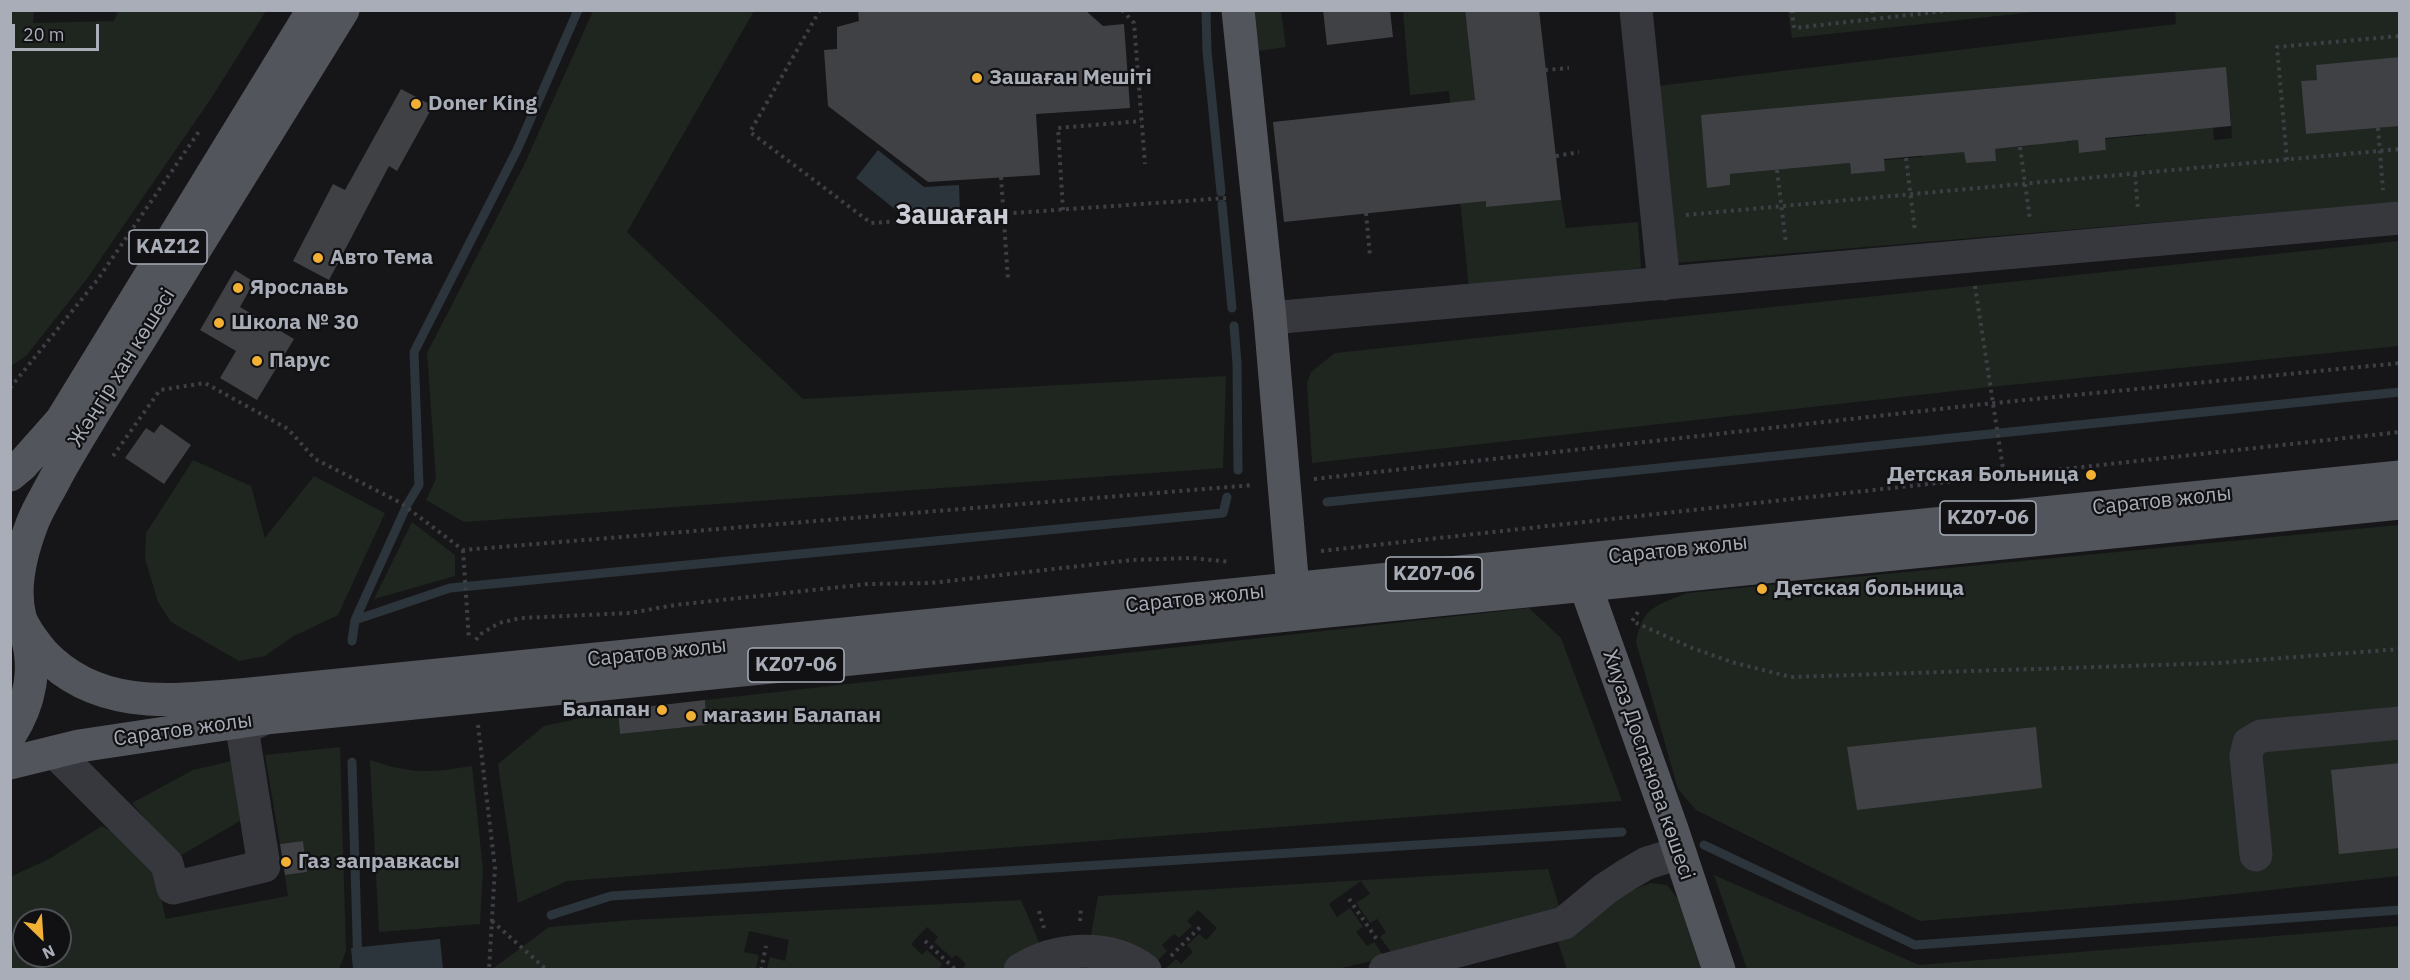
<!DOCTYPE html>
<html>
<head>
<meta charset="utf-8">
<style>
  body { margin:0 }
  #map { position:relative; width:2410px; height:980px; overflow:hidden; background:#161618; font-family:"IBM Plex Sans",sans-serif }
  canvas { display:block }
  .frame { position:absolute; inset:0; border:12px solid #a8adb8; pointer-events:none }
  .north { position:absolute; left:12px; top:908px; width:60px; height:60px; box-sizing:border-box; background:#111113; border:2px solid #4d4f55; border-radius:50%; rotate:155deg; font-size:16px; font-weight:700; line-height:24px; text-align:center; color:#a8adb8 }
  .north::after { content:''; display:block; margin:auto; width:21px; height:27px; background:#f2b134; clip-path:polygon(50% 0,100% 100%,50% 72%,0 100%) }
  .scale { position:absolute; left:12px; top:24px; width:87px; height:27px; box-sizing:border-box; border:3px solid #a8adb8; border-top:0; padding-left:8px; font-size:18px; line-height:21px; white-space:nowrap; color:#a8adb8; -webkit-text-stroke:4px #111113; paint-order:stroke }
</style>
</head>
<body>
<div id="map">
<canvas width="2410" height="980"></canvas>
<div class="frame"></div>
<div class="north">N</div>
<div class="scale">20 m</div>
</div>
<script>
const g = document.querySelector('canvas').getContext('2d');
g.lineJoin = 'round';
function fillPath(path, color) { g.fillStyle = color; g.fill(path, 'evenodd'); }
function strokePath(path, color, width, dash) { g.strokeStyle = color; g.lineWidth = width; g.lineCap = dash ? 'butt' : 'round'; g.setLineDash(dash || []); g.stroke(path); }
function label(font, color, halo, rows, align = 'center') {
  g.font = font + ' "IBM Plex Sans",sans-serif'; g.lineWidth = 4.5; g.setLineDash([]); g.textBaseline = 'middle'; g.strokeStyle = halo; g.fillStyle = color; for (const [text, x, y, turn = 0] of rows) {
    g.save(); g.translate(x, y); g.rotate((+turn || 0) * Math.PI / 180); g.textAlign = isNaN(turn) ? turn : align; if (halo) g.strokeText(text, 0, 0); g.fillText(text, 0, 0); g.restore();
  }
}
const green = new Path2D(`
  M 11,10 L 34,11 L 33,23 L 114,21 L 118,11 L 266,11 L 212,97 L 86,280 L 26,356 L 11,366 Z
  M 593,11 L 754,11 L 627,232 L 803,399 L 1226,376 L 1223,468 L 464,522 L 426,500 L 436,479 L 427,353 L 524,165 Z
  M 1254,11 L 1281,11 L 1286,47 L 1258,51 Z
  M 1403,11 L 1465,11 L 1487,207 L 1561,200 L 1566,228 L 1638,222 L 1641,268 L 1469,289 L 1449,91 L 1410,95 Z
  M 1788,11 L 1788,10 L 2044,11 L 1792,38 Z
  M 2175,11 L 2399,11 L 2399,57 L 2317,80 L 2301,82 L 2306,134 L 2399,126 L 2399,202 L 1676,263 L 1657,86 L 2176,24 ZM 2230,110 L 2232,138 L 2214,140 L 2213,128 L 2145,123 L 2146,135 L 2105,139 L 2106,150 L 2079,153 L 2078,140 L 2067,142 L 2066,131 L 2034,133 L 2035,145 L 1995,149 L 1995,161 L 1966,163 L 1964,152 L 1921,145 L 1922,157 L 1884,160 L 1884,171 L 1851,174 L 1850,163 L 1730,174 L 1730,185 L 1708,187 L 1702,115 Z
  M 2399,241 L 2399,346 L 1990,387 L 1312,463 L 1307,383 L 1311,372 L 1335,353 Z
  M 193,460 L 251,486 L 265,538 L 314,476 L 385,513 L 338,615 L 292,637 L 265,656 L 239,661 L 171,622 L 158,602 L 145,559 L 146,533 Z
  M 412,522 L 455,555 L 455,576 L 374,599 Z
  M 2399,525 L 2399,876 L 2179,900 L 1920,921 L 1696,810 L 1678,789 L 1636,642 C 1643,606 1656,606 1687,593 Z
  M 1529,608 L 1561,638 L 1622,801 L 567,881 L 518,903 L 498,764 L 544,726 L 618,710 L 620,734 L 707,725 L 705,700 Z
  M 340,747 L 346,951 L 339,969 L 11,969 L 10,877 L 49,859 L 102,826 C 122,836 147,857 156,878 C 161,890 162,906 166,919 L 288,896 L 285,875 L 307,872 L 303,841 L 280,844 L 265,755 ZM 24,920 L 60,920 L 60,956 L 24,956 Z
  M 236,760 L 245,818 L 178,857 L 132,803 L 193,770 Z
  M 370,760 C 411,774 430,773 472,766 L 483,870 L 480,924 L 379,932 Z
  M 1548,869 L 1561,913 L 1393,955 L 1380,937 L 1386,932 L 1377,919 L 1370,923 L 1356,903 L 1370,894 L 1361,881 L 1329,904 L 1337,917 L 1350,908 L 1363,927 L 1356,932 L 1367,946 L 1374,942 L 1385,958 L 1337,969 L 1165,969 L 1176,959 L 1181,964 L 1193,952 L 1187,945 L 1199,934 L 1206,940 L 1217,928 L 1198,910 L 1187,921 L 1192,926 L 1179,938 L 1174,934 L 1162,945 L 1167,951 L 1155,963 L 1090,941 L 1098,896 Z
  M 1714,875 L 1919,965 L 2399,926 L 2399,969 L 1747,969 Z
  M 1651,883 L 1667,885 L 1678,899 L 1701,969 L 1567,969 L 1557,939 L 1632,890 Z
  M 1021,900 L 1041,947 L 1015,960 L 1001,969 L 963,969 L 966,964 L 956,955 L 952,958 L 934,942 L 938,937 L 927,927 L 911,944 L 922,955 L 927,950 L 942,964 L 939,969 L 767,969 L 770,957 L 785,961 L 789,940 L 749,931 L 744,952 L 759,955 L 756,969 L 491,970 L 549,927 L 631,920 Z`);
const water = new Path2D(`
  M 878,150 L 924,187 L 959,185 L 960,211 L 901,214 L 856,178 Z
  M 440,939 L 443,969 L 353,969 L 351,948 Z`);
const stream = new Path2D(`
  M 1206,10 L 1207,51 L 1221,192
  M 1222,204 L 1232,308
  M 1234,326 L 1237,363 L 1238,470
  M 1327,502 L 2400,392
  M 355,620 L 407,505 L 419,485 L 414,352 L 517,150 L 578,10
  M 352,641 L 355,620 L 450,588 L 1223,513 L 1227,497
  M 352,762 L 358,970
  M 1704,845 L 1915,945 L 2400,910
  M 551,915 L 611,896 L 1622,832`);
const building = new Path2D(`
  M 858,10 L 1085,10 L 1103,26 L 1124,24 L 1130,108 L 1036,114 L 1040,175 L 928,182 L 828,106 L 824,50 L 837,49 L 837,27 L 859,21 Z
  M 1323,10 L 1390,10 L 1393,37 L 1327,45 Z
  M 1465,10 L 1539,10 L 1561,200 L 1486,207 L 1486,201 L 1284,222 L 1273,122 L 1475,100 Z
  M 2400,57 L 2400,126 L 2306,134 L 2301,81 L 2317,80 L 2316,65 Z
  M 2226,67 L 2231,126 L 2105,138 L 2106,150 L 2079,153 L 2078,140 L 1995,149 L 1996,161 L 1966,163 L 1964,152 L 1884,159 L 1885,171 L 1851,174 L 1850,163 L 1730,174 L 1730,185 L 1707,188 L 1701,115 Z
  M 401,89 L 433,106 L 397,171 L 389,166 L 329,280 L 293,261 L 333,184 L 345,190 Z
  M 235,270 L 254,282 L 240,307 L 294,339 L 257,400 L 220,378 L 236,351 L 200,330 Z
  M 161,424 L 191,445 L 164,484 L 125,458 L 146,428 L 154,433 Z
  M 705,700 L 707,725 L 620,734 L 618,710 Z
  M 2036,727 L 2042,788 L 1857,810 L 1847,747 Z
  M 2400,763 L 2400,848 L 2339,854 L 2331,770 Z
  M 303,841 L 307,872 L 285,875 L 280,844 Z`);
const path = new Path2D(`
  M 820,10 L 750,132 L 871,223 L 1227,198
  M 1122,10 L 1134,23 L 1145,164
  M 1792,10 L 1794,28 L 1953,10
  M 1872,10 L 1873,19
  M 1545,70 L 1569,68
  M 2378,128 L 2383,190
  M 2020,147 L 2030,220
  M 1556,156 L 1579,152
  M 1906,158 L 1915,231
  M 2287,160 L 2277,47 L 2400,36
  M 1777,170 L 1786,244
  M 2135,174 L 2138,210
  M 1001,177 L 1008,280
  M 1063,210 L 1058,128 L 1141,121
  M 1366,213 L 1370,256
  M 1686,215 L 2400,149
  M 1975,286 L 2004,475
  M 10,388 L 98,279 L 200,130
  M 113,456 L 160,390 L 205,383 L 288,429 L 315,459 L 401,503 L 463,550 L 1253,485
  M 1314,479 L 1994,403 L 2400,363
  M 463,550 L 469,640
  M 1321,551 L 2400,432
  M 1638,612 L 1632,621 L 1692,648 L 1735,663 L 1791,677 L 2218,663 L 2400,649
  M 476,640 L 479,635 L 499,623 L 521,618 L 630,613 L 675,605 L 868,584 L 931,583 L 1132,560 L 1192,558 L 1230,562
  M 478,725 L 495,868 L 489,970
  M 1349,899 L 1378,941
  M 1039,911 L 1044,928
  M 492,921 L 547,970
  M 1080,921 L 1081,907
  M 925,941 L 956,970
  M 1171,956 L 1202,925
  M 761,970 L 766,946`);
const minor = new Path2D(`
  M 1636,10 L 1664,284
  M 1270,318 L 2400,218
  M 55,752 L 167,864 L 173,888 L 264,866 L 243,734 L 248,726 L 265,718
  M 2256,855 L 2246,756 L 2249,743 L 2261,736 L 2400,723
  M 1020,970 C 1056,947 1110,943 1145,970
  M 1385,970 L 1564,923 L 1605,889 L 1628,874 L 1647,863 L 1680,853`);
const major = new Path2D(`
  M 343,10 C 275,120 207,229 140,339 C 111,385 82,430 56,477 C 48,493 38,508 32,524 C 21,553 12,586 20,617 C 24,630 35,643 43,653 C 97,710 169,701 240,695 L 2400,477
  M 1238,10 L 1270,318 L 1293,589
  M 10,475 L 22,465 L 61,421 L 313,10
  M 1578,565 L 1672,829 L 1719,970
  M 10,735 C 30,704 38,667 25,631
  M 10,763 L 79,746 L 265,718 L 2400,503`);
const markers = [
  [977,78,6,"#f2b134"],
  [416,104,6,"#f2b134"],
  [318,258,6,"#f2b134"],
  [238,288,6,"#f2b134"],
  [219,323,6,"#f2b134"],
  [257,361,6,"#f2b134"],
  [2091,475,6,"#f2b134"],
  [1762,589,6,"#f2b134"],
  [662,710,6,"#f2b134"],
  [691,716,6,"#f2b134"],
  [286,862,6,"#f2b134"]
];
const shields = [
  [168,247,78],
  [1988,518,96],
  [1434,574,96],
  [796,665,96]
];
const shieldNames = [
  ["KAZ12",168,247],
  ["KZ07-06",1988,518],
  ["KZ07-06",1434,574],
  ["KZ07-06",796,665]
];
const poiNames = [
  ["Зашаған Мешіті",989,78],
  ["Doner King",428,104],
  ["Авто Тема",330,258],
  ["Ярославь",250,288],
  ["Школа № 30",231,323],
  ["Парус",269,361],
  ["Детская Больница",2079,475,"right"],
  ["Детская больница",1774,589],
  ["Балапан",650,710,"right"],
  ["магазин Балапан",703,716],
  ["Газ заправкасы",298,862]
];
const streetNames = [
  ["Жәңгір хан көшесі",122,368,-58],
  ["Саратов жолы",2162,501,-6],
  ["Саратов жолы",1678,550,-6],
  ["Саратов жолы",1195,599,-6],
  ["Саратов жолы",657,653,-6],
  ["Саратов жолы",183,730,-8],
  ["Хиуаз Доспанова көшесі",1648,765,71]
];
const districtNames = [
  ["Зашаған",952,216]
];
fillPath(green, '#1e261f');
fillPath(water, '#2c353c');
strokePath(stream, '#2c353c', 9);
fillPath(building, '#404145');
strokePath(path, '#3d3f44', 4, [3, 4.5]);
strokePath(minor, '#37383d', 33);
strokePath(major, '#53555c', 33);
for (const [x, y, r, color] of markers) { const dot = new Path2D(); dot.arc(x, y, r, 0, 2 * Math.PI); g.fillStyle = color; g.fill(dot); strokePath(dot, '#111113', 2); }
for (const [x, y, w] of shields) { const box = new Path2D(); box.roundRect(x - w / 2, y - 17, w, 34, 4.5); g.fillStyle = '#111113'; g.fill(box); strokePath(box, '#a8adb8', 1.5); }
label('bold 20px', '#a8adb8', null, shieldNames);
label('bold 21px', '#a8adb8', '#111113', poiNames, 'left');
label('21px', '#a8adb8', '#111113', streetNames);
label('bold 27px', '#c9ccd4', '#111113', districtNames);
</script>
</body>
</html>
